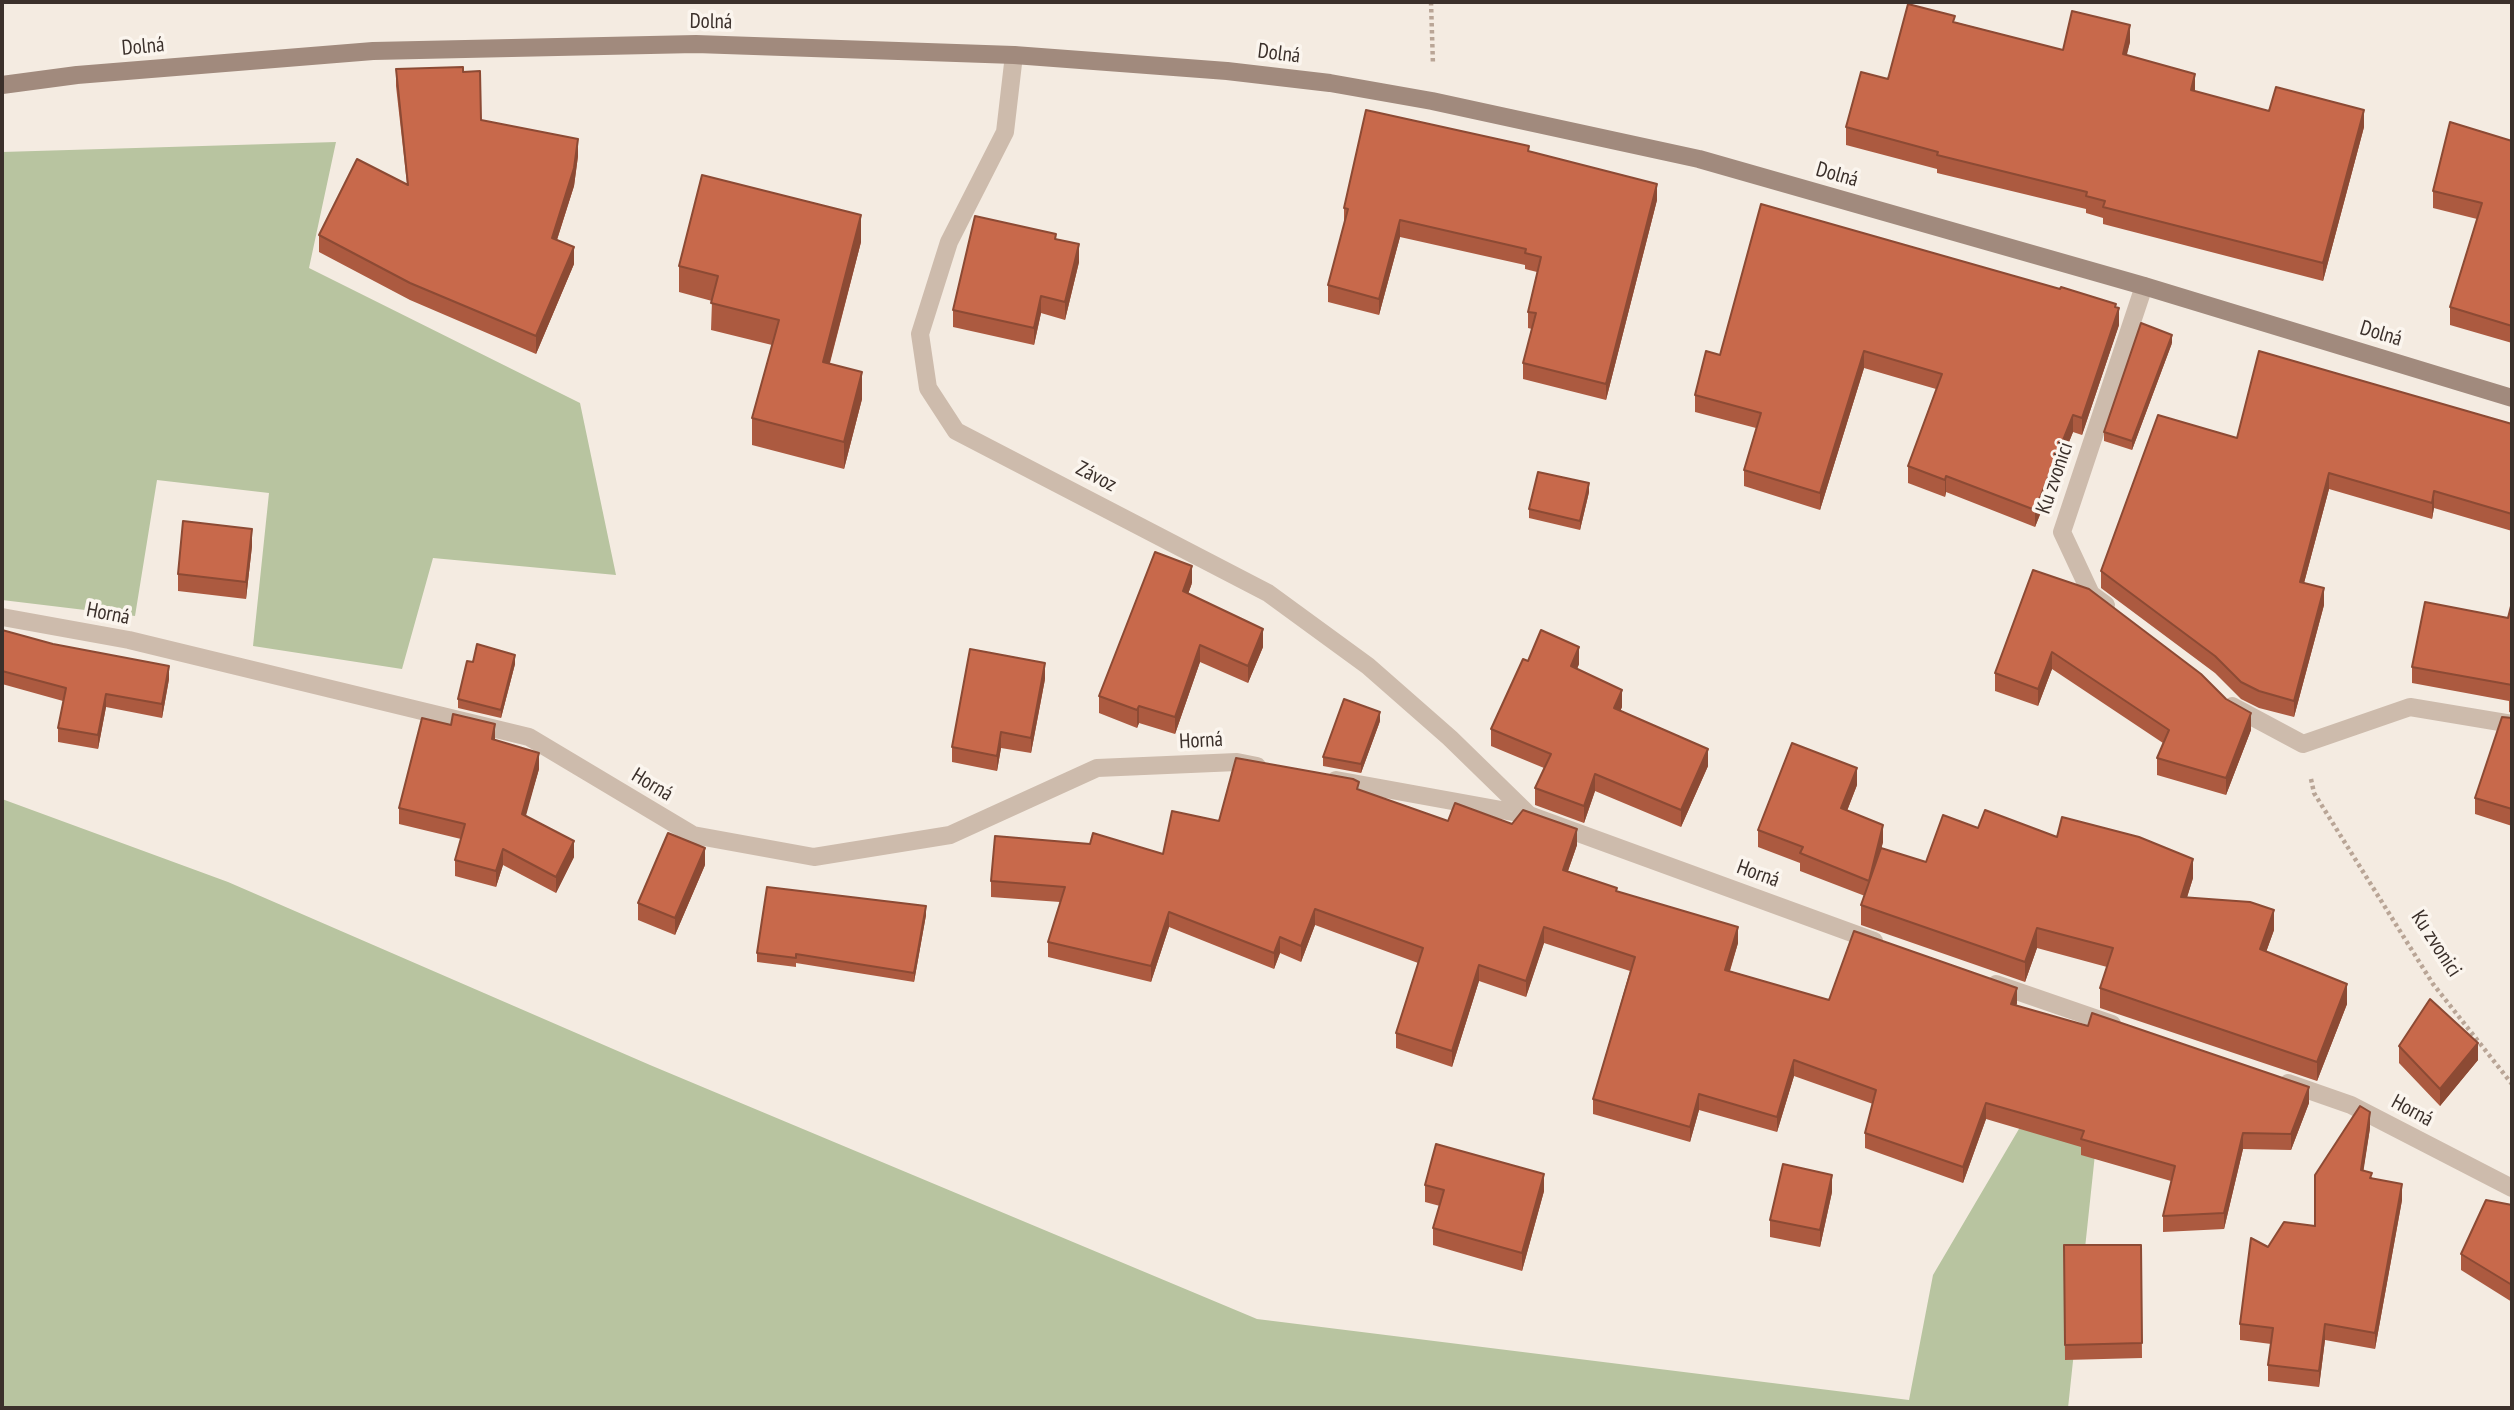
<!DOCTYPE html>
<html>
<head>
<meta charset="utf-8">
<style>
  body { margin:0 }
  #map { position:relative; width:2514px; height:1410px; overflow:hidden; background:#f4ebe1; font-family:"PT Sans Narrow",sans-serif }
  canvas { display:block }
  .frame { position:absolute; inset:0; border:4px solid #3b302b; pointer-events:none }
</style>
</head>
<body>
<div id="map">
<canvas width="2514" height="1410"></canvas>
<div class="frame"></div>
</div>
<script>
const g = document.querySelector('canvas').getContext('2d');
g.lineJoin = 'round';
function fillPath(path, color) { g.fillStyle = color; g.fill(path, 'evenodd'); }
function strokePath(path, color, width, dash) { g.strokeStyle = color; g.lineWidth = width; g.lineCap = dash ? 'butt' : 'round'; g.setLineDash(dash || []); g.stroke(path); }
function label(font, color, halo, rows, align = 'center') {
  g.font = font + ' "PT Sans Narrow",sans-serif'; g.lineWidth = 7; g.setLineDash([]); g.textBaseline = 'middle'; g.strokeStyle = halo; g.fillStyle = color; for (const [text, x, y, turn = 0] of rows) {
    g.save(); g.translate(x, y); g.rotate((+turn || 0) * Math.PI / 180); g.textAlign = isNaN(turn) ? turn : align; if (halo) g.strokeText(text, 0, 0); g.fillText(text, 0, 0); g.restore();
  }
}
const green = new Path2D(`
  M 336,142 L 309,268 L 580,403 L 616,575 L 433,558 L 402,669 L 253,646 L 269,493 L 157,480 L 135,616 L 2,600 L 2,152 Z
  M 2,799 L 228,882 L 650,1065 L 1257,1319 L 1909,1400 L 1933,1275 L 2056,1066 L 2103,1079 L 2068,1408 L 2,1408 Z`);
const path = new Path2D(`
  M 1431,2 L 1433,65
  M 2311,779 L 2314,793 L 2433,984 L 2512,1084`);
const minor = new Path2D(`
  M 1014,55 L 1005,132 L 949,242 L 920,334 L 928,388 L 956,431 L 1268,593 L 1368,666 L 1450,738 L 1529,815
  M 2106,605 L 2091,594 L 2062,532 L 2144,286
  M 2,617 L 129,640 L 529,737 L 693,835 L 814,857 L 950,835 L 1097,768 L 1237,762 L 1257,766
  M 2232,706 L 2303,744 L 2410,707 L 2512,724
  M 1336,780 L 1529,815 L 1874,941
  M 1996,984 L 2112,1024
  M 2288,1083 L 2351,1105 L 2512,1188`);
const secondary = new Path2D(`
  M 2,85 L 77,75 L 373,51 L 696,44 L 1014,55 L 1227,71 L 1330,83 L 1432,101 L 1699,159 L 2144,286 L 2512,398`);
const wall = new Path2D(`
  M 1955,22 L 2063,50 L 2130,42 L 2126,55 L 2195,91 L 2269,111 L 2364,127 L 2323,281 L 2103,224 L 2103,218 L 2086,213 L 2086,209 L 1937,173 L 1937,169 L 1846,145 L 1846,127 L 1888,79 Z
  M 396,69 L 463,72 L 481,120 L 578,156 L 574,186 L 557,240 L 574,264 L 536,354 L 410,300 L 319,252 L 319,235 L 407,184 L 396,86 Z
  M 2512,141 L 2512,343 L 2450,325 L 2450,307 L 2477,219 L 2433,208 L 2433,191 Z
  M 1529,151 L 1657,200 L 1606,400 L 1523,379 L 1523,363 L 1532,329 L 1528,328 L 1528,312 L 1537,272 L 1525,269 L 1525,265 L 1400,237 L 1379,315 L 1328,302 L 1328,285 L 1344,224 L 1344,208 Z
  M 1056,240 L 1079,262 L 1065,320 L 1041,313 L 1034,345 L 953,327 L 953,310 Z
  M 861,242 L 830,363 L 862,399 L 844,469 L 752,445 L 752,418 L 772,345 L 711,330 L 712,301 L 679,292 L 679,266 Z
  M 2116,307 L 2119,325 L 2082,435 L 2073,432 L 2035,527 L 1946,492 L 1945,497 L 1908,483 L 1908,466 L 1936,389 L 1864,368 L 1820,510 L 1744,486 L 1744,470 L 1756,428 L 1695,412 L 1695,395 L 1720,355 Z
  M 2172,343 L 2132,450 L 2104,441 L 2104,432 Z
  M 2512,424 L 2512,531 L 2434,508 L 2432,519 L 2329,489 L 2304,583 L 2324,605 L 2294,717 L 2259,708 L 2241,699 L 2215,673 L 2101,588 L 2101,571 L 2237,438 Z
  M 1589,492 L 1580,530 L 1529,518 L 1529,509 Z
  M 252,546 L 246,599 L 178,591 L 178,574 Z
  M 2033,570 L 2251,730 L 2226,795 L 2157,775 L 2157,758 L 2163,743 L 2052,669 L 2038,706 L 1995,691 L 1995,673 Z
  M 1192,583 L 1188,594 L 1263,647 L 1248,683 L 1200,662 L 1175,734 L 1139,723 L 1137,728 L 1099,713 L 1099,696 Z
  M 2512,602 L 2512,713 L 2509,712 L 2509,701 L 2412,683 L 2412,667 L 2508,618 Z
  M 2,630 L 169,679 L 162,718 L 106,707 L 98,749 L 58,742 L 58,728 L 63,701 L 2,684 Z
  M 1528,661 L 1579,664 L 1577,669 L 1622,707 L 1620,711 L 1708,766 L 1681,827 L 1595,791 L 1584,823 L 1535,805 L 1535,788 L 1544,768 L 1491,746 L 1491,729 Z
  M 473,662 L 515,664 L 501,718 L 458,708 L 458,699 Z
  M 1045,679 L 1031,753 L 1001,748 L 997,771 L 952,762 L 952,747 Z
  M 2512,718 L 2512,826 L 2475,814 L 2475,798 Z
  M 1380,721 L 1361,773 L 1323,766 L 1323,757 Z
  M 495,740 L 539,769 L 525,816 L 574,857 L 556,893 L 503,865 L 496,887 L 455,876 L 455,860 L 461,839 L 399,824 L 399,808 Z
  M 1857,785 L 1847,811 L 1883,842 L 1881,849 L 1926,862 L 1978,828 L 2057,837 L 2193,878 L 2187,897 L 2274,930 L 2266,952 L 2347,1004 L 2317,1081 L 2100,1008 L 2100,988 L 2107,967 L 2037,948 L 2025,982 L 1861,925 L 1861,905 L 1865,896 L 1800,871 L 1800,863 L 1758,847 L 1758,830 Z
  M 1359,790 L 1448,821 L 1512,824 L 1577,845 L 1568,871 L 1738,943 L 1730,971 L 1829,1000 L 2017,1003 L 2016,1006 L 2309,1103 L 2291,1150 L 2243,1149 L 2224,1229 L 2163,1232 L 2163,1216 L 2171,1181 L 2081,1155 L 2081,1147 L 1986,1119 L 1963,1183 L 1865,1148 L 1865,1133 L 1873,1104 L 1794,1076 L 1777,1132 L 1699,1110 L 1690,1142 L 1593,1114 L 1593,1099 L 1630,971 L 1544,943 L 1526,997 L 1479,981 L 1452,1067 L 1396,1048 L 1396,1033 L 1418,963 L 1315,925 L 1301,962 L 1280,953 L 1274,969 L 1169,927 L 1151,982 L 1048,957 L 1048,942 L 1060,902 L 991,897 L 991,881 L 1163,854 L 1219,821 Z
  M 705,865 L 675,935 L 638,920 L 638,903 Z
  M 926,915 L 914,982 L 796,963 L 796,967 L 757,962 L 757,953 Z
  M 2399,1046 L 2478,1060 L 2440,1106 L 2399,1063 Z
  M 2370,1128 L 2363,1171 L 2402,1200 L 2375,1349 L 2325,1340 L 2319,1387 L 2268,1381 L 2268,1365 L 2271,1344 L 2240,1340 L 2240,1324 L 2268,1247 L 2315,1226 Z
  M 1425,1185 L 1544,1191 L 1522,1271 L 1433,1245 L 1433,1228 L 1440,1206 L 1425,1202 Z
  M 1832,1192 L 1820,1247 L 1770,1237 L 1770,1220 Z
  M 2512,1205 L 2512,1302 L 2461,1270 L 2461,1254 Z
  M 2064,1245 L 2141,1245 L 2142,1358 L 2065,1360 Z`);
const shadedWall = new Path2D(`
  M 2130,25 L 2130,42 L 2123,71 L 2123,54 Z
  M 2195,74 L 2195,91 L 2191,90 Z
  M 2364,110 L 2364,127 L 2323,281 L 2323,263 Z
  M 578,139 L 578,156 L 574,186 L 552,255 L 552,238 Z
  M 1657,184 L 1657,200 L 1606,400 L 1606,384 Z
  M 861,215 L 861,242 L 823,388 L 823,362 Z
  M 1400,220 L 1400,237 L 1379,315 L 1379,299 Z
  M 1079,244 L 1079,262 L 1065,320 L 1065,302 Z
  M 574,247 L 574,264 L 536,354 L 536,336 Z
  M 1041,296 L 1041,313 L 1034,345 L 1034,328 Z
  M 2116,304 L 2116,317 L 2119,308 L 2119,325 L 2082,435 L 2082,418 Z
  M 2172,335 L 2172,343 L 2132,450 L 2132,441 Z
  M 1864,351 L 1864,368 L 1820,510 L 1820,493 Z
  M 862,372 L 862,399 L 844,469 L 844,442 Z
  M 2073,415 L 2073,432 L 2035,527 L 2035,510 Z
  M 2329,473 L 2329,489 L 2300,598 L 2300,582 Z
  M 1946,476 L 1946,492 L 1945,497 L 1945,480 Z
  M 1589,483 L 1589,492 L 1580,530 L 1580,521 Z
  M 2434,491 L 2434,508 L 2432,519 L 2432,503 Z
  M 252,529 L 252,546 L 246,599 L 246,582 Z
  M 1192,566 L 1192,583 L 1183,608 L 1183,591 Z
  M 2324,588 L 2324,605 L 2294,717 L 2294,701 Z
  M 1263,629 L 1263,647 L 1248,683 L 1248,666 Z
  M 1200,645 L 1200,662 L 1175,734 L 1175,717 Z
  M 1579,647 L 1579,664 L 1571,683 L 1571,666 Z
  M 2052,652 L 2052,669 L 2038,706 L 2038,689 Z
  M 515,655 L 515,664 L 501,718 L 501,710 Z
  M 1045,663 L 1045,679 L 1031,753 L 1031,738 Z
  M 169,666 L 169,679 L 162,718 L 162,704 Z
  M 1622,690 L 1622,707 L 1614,726 L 1614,708 Z
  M 106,694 L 106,707 L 98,749 L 98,735 Z
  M 1139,706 L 1139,723 L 1137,728 L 1137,710 Z
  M 1380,712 L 1380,721 L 1361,773 L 1361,764 Z
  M 2251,713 L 2251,730 L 2226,795 L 2226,778 Z
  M 495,724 L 495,741 L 492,739 Z
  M 1001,732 L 1001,748 L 997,771 L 997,756 Z
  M 1708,749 L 1708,766 L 1681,827 L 1681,810 Z
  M 539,753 L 539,769 L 522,830 L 522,814 Z
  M 1857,768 L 1857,785 L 1841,826 L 1841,808 Z
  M 1595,774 L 1595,791 L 1584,823 L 1584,806 Z
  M 1883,825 L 1883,842 L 1869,898 L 1869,881 Z
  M 1577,829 L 1577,845 L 1563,885 L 1563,870 Z
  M 574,841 L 574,857 L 556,893 L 556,877 Z
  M 705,848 L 705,865 L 675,935 L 675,918 Z
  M 503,849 L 503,865 L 496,887 L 496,871 Z
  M 2193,859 L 2193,878 L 2181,917 L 2181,897 Z
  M 926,906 L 926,915 L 914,982 L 914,973 Z
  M 1315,909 L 1315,925 L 1301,962 L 1301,946 Z
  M 2274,910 L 2274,930 L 2260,969 L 2260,949 Z
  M 1169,912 L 1169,927 L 1151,982 L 1151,966 Z
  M 1544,927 L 1544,943 L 1526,997 L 1526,981 Z
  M 1738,927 L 1738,943 L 1725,986 L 1725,970 Z
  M 2037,928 L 2037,948 L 2025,982 L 2025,962 Z
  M 1280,937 L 1280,953 L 1274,969 L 1274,953 Z
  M 1479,965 L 1479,981 L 1452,1067 L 1452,1051 Z
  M 2347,984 L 2347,1004 L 2317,1081 L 2317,1062 Z
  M 2017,988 L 2017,1003 L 2011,1020 L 2011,1004 Z
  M 2478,1043 L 2478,1060 L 2440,1106 L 2440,1089 Z
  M 1794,1060 L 1794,1076 L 1777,1132 L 1777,1117 Z
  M 2309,1087 L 2309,1103 L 2291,1150 L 2291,1134 Z
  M 1699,1094 L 1699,1110 L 1690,1142 L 1690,1127 Z
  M 1986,1103 L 1986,1119 L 1963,1183 L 1963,1167 Z
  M 2370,1112 L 2370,1128 L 2361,1187 L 2361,1170 Z
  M 2243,1133 L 2243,1149 L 2224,1229 L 2224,1213 Z
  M 1544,1174 L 1544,1191 L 1522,1271 L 1522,1253 Z
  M 1832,1175 L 1832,1192 L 1820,1247 L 1820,1230 Z
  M 2402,1184 L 2402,1200 L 2375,1349 L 2375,1333 Z
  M 2325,1324 L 2325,1340 L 2319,1387 L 2319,1371 Z`);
const building = new Path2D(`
  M 1908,4 L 1955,16 L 1953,22 L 2063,50 L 2072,11 L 2130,25 L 2123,54 L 2195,74 L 2191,90 L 2269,111 L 2276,87 L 2364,110 L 2323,263 L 2103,207 L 2105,201 L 2086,196 L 2087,192 L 1937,155 L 1938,152 L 1846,127 L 1861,72 L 1888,79 Z
  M 463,67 L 463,72 L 480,71 L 481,120 L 578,139 L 574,168 L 552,238 L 574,247 L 536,336 L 410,283 L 319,235 L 357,159 L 408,185 L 396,69 Z
  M 1366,110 L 1529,146 L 1528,151 L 1657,184 L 1606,384 L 1523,363 L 1536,313 L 1528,312 L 1541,257 L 1525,253 L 1526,249 L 1400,220 L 1379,299 L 1328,285 L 1348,209 L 1344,208 Z
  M 2450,122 L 2512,141 L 2512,326 L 2450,307 L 2482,203 L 2433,191 Z
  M 702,175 L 861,215 L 823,362 L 862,372 L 844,442 L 752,418 L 779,320 L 711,303 L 718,276 L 679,266 Z
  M 1761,204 L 2060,289 L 2061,287 L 2116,304 L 2115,307 L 2119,308 L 2082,418 L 2073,415 L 2035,510 L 1946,476 L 1945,480 L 1908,466 L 1942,374 L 1864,351 L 1820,493 L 1744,470 L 1761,413 L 1695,395 L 1706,351 L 1720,355 Z
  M 975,216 L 1056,234 L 1055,239 L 1079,244 L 1065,302 L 1041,296 L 1034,328 L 953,310 Z
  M 2141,323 L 2172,335 L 2132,441 L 2104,432 Z
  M 2259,351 L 2512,424 L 2512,514 L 2434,491 L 2432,503 L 2329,473 L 2300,582 L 2324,588 L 2294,701 L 2259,691 L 2241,682 L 2215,656 L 2101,571 L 2158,415 L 2237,438 Z
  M 1538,472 L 1589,483 L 1580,521 L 1529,509 Z
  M 183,521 L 252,529 L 246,582 L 178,574 Z
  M 1155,552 L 1192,566 L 1183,591 L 1263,629 L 1248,666 L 1200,645 L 1175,717 L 1139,706 L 1137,710 L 1099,696 Z
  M 2033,570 L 2089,589 L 2201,674 L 2226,699 L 2251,713 L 2226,778 L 2157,758 L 2169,730 L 2052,652 L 2038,689 L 1995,673 Z
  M 2425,602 L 2508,618 L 2512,602 L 2512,685 L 2412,667 Z
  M 2,630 L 53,644 L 169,666 L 162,704 L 106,694 L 98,735 L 58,728 L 66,688 L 2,671 Z
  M 1541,630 L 1579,647 L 1571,666 L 1622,690 L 1614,708 L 1708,749 L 1681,810 L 1595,774 L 1584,806 L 1535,788 L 1551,754 L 1491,729 L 1523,659 L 1528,661 Z
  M 477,644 L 515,655 L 501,710 L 458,699 L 467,661 L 473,662 Z
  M 970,649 L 1045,663 L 1031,738 L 1001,732 L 997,756 L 952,747 Z
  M 1344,699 L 1380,712 L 1361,764 L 1323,757 Z
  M 453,714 L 495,724 L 492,739 L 539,753 L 522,814 L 574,841 L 556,877 L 503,849 L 496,871 L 455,860 L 465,824 L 399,808 L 422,718 L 451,725 Z
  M 2502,717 L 2512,718 L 2512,809 L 2475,798 Z
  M 1792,743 L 1857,768 L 1841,808 L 1883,825 L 1869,881 L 1800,853 L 1803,847 L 1758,830 Z
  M 1236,758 L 1353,779 L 1359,782 L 1357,789 L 1448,821 L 1455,803 L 1512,824 L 1523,810 L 1577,829 L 1563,870 L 1617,888 L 1616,891 L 1738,927 L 1725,970 L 1829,1000 L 1854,931 L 2017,988 L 2011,1004 L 2088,1026 L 2092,1013 L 2309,1087 L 2291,1134 L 2243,1133 L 2224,1213 L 2163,1216 L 2175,1166 L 2081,1139 L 2084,1131 L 1986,1103 L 1963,1167 L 1865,1133 L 1876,1090 L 1794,1060 L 1777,1117 L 1699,1094 L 1690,1127 L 1593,1099 L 1635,957 L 1544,927 L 1526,981 L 1479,965 L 1452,1051 L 1396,1033 L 1423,948 L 1315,909 L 1301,946 L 1280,937 L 1274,953 L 1169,912 L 1151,966 L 1048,942 L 1065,887 L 991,881 L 995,836 L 1090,844 L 1093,833 L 1163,854 L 1172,811 L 1219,821 Z
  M 1985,810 L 2057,837 L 2062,817 L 2139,837 L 2193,859 L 2181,897 L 2250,902 L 2274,910 L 2260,949 L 2347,984 L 2317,1062 L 2100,988 L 2113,948 L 2037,928 L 2025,962 L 1861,905 L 1881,848 L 1926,862 L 1943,815 L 1978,828 Z
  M 668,833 L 705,848 L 675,918 L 638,903 Z
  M 767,887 L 926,906 L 914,973 L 796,954 L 796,958 L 757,953 Z
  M 2430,999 L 2478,1043 L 2440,1089 L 2399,1046 Z
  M 2360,1106 L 2370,1112 L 2361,1170 L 2372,1173 L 2370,1178 L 2402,1184 L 2375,1333 L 2325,1324 L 2319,1371 L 2268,1365 L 2273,1328 L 2240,1324 L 2251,1238 L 2268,1247 L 2284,1222 L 2315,1226 L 2315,1175 Z
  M 1436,1144 L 1544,1174 L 1522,1253 L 1433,1228 L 1444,1190 L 1425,1185 Z
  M 1783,1164 L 1832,1175 L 1820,1230 L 1770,1220 Z
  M 2486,1200 L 2512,1205 L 2512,1285 L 2461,1254 Z
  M 2064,1245 L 2141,1245 L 2142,1343 L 2065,1345 Z`);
const streetNames = [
  ["Dolná",711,22,1],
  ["Dolná",143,47,-5],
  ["Dolná",1279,54,7],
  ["Dolná",1837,175,16],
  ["Dolná",2381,334,17],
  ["Závoz",1096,477,27],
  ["Ku zvonici",2055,478,-71],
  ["Horná",108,614,11],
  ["Horná",1201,741,-3],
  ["Horná",652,785,31],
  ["Horná",1758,874,20],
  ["Ku zvonici",2436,944,57],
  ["Horná",2412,1111,28]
];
fillPath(green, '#b8c4a0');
strokePath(path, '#b9a596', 4.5, [3.5, 3.5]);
strokePath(minor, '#cdbbac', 18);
strokePath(secondary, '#a18a7d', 18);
fillPath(wall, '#ac5a40');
fillPath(shadedWall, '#8c4a34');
fillPath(building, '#c8694b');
strokePath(building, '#8c4a34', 2);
label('21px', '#3b302b', '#fbf5ee', streetNames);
</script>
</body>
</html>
